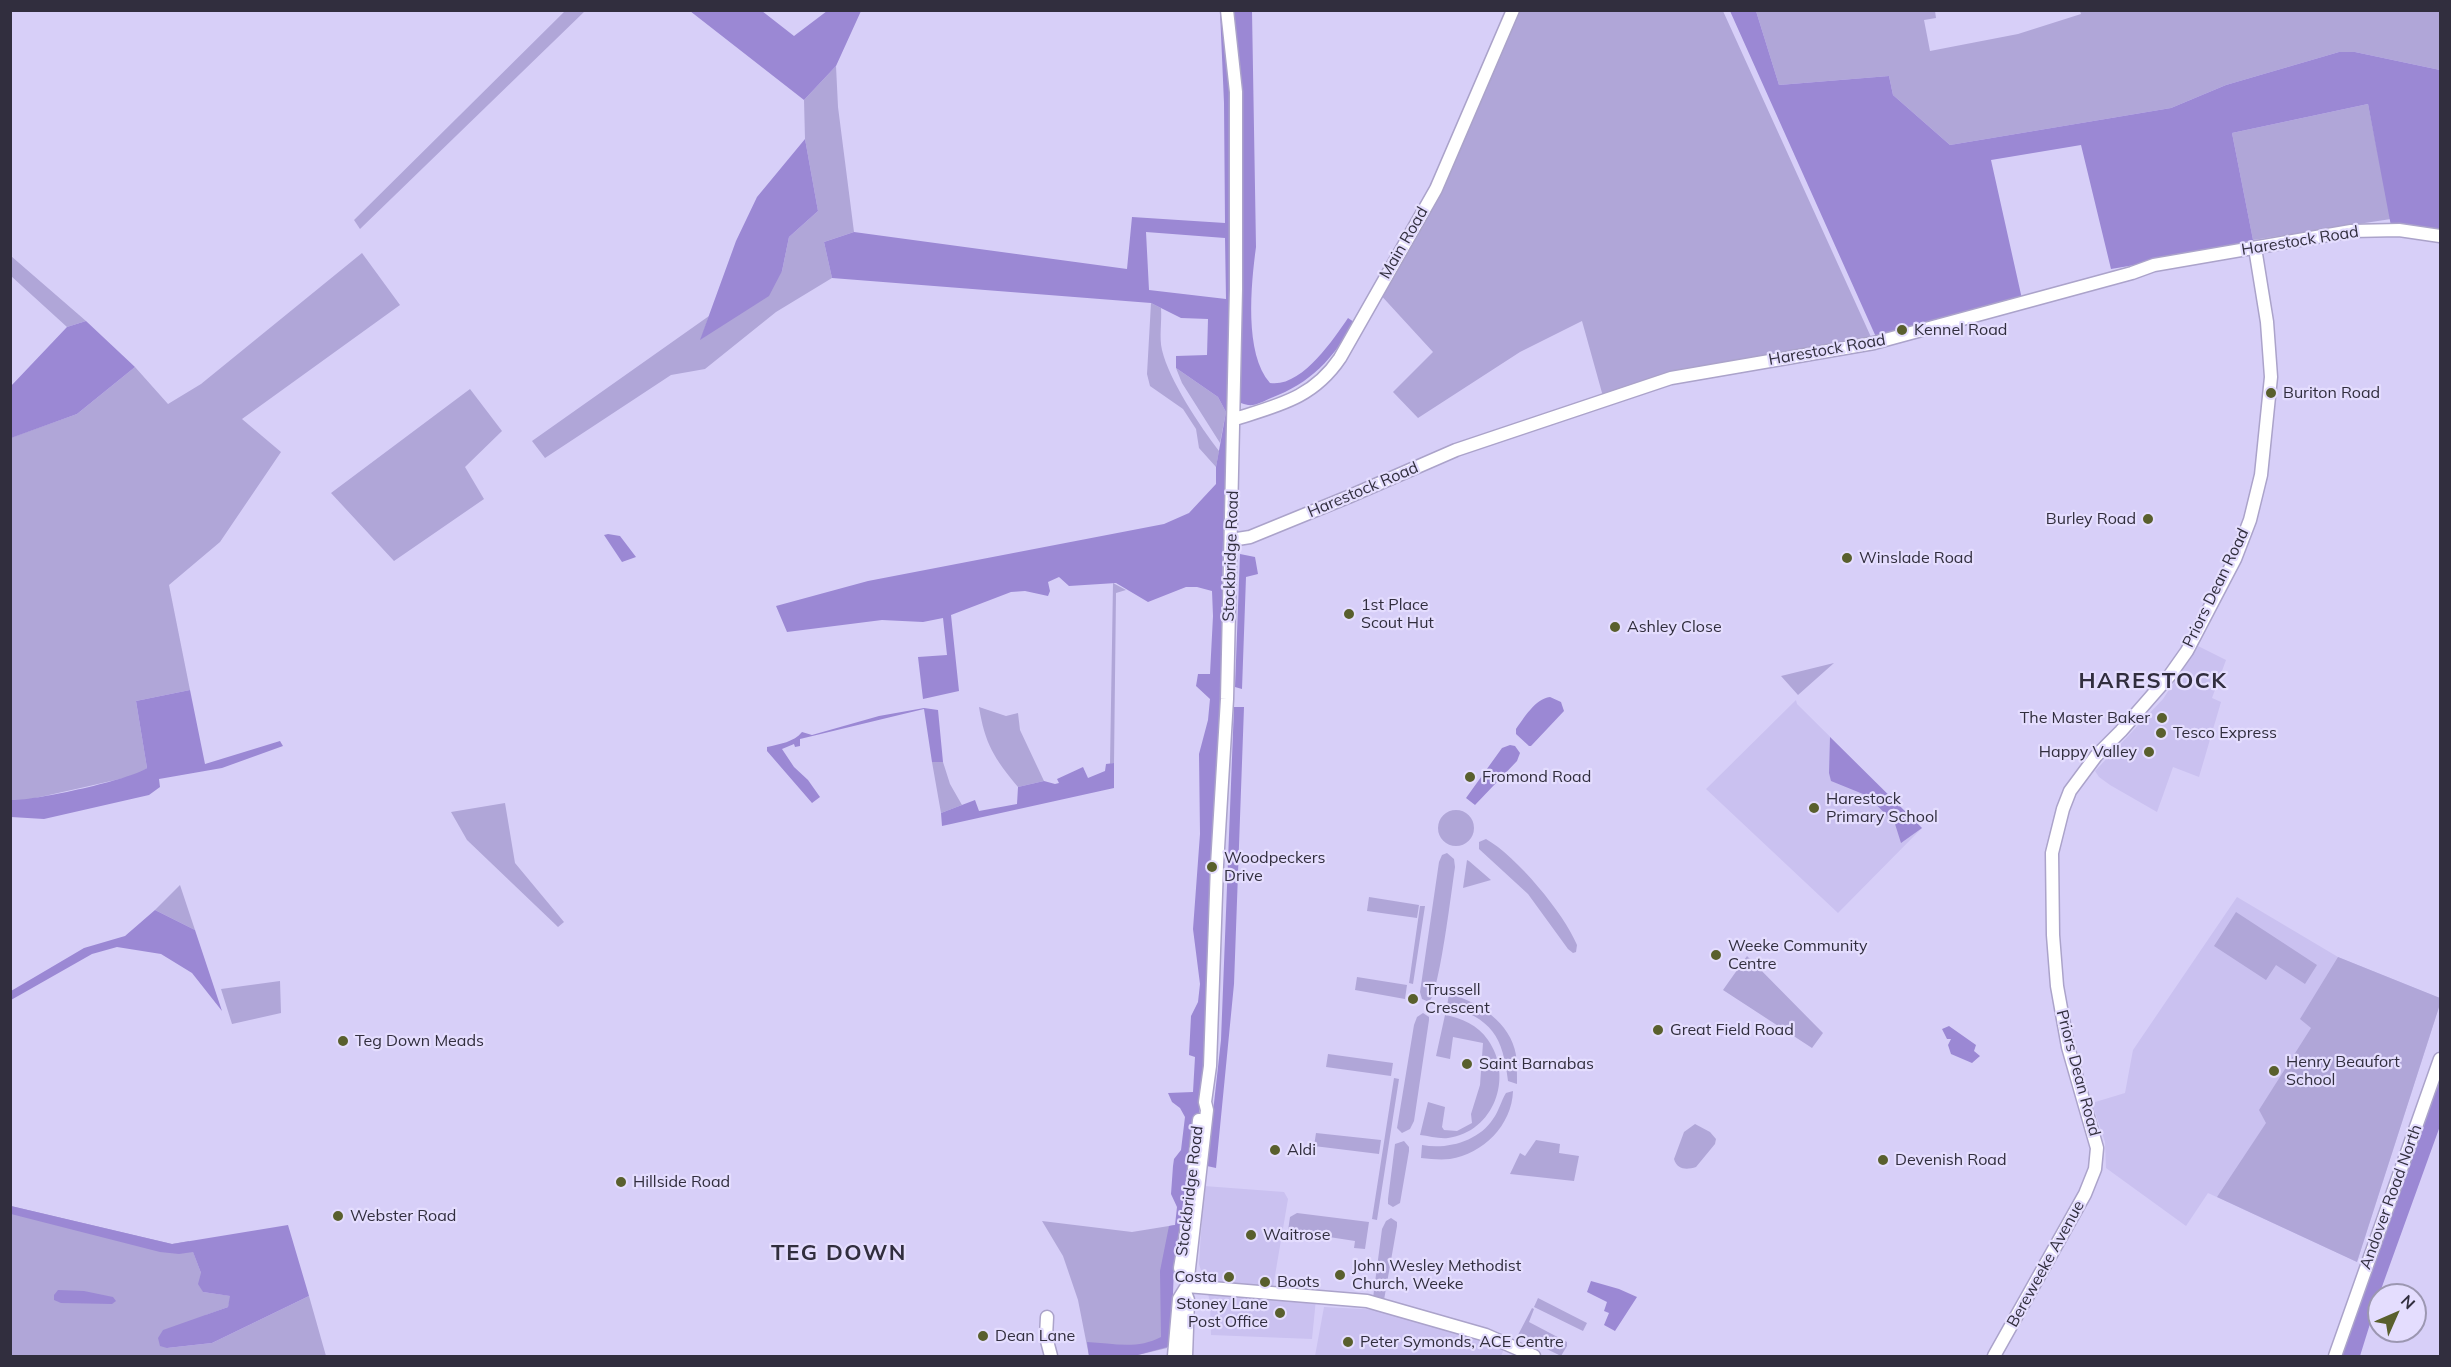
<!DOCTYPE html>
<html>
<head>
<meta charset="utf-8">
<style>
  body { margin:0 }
  #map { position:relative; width:2451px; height:1367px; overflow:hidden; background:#d7cff8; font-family:Mulish,sans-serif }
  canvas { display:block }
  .frame { position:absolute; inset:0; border:12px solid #312e3e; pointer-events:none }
  .north { position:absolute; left:2367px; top:1283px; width:60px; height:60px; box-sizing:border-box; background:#e4ddfe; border:2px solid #9c97b1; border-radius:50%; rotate:45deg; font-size:16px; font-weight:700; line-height:24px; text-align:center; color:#312e3e }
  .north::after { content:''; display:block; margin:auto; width:21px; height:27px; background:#595f2d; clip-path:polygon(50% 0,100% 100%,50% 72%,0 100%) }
</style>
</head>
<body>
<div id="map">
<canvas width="2451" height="1367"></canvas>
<div class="frame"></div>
<div class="north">N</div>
</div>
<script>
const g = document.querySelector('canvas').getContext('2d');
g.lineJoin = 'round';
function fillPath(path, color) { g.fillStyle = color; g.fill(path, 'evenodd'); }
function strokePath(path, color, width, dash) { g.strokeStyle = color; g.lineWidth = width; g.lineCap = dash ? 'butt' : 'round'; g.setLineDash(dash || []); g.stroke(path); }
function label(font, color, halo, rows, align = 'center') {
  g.font = font + ' Mulish,sans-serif'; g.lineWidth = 4.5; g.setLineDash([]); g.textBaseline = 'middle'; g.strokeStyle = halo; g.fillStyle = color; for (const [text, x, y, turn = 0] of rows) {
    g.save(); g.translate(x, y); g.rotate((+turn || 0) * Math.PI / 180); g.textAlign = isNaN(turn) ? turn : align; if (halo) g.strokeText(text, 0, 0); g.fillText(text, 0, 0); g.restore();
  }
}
const built = new Path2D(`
  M 2198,646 L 2226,660 L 2212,698 L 2221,702 L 2199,777 L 2173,767 L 2157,812 L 2110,785 L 2099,777 L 2095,771 L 2163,699 Z
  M 1796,700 L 1797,704 L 1922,828 L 1838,913 L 1706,789 Z
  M 2237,897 L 2338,957 L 2440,998 L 2440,1004 L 2357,1262 L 2208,1193 L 2186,1226 L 2106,1168 L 2105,1142 L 2092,1103 L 2125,1093 L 2133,1050 Z
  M 1204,1186 L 1284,1192 L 1288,1199 L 1272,1293 L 1316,1299 L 1312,1339 L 1211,1335 L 1210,1301 L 1199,1264 Z
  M 1324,1307 L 1381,1310 L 1504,1349 L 1501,1356 L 1315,1356 Z`);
const green = new Path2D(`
  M 565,11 L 585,11 L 360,229 L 354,220 Z
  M 1515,11 L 1723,11 L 1871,337 L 1604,400 L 1582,321 L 1520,352 L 1418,418 L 1393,392 L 1433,352 L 1377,291 L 1436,189 Z
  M 1756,11 L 1935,11 L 1936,18 L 1924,20 L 1930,51 L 2018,34 L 2081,14 L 2080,11 L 2440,11 L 2440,70 L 2355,52 L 2339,52 L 2226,85 L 2171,108 L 1950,145 L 1893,95 L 1889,76 L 1779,85 Z
  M 836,66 L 838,107 L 854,232 L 824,242 L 832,278 L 776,312 L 705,369 L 671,375 L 545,458 L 532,441 L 709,316 L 701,339 L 782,271 L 789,237 L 818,211 L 805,139 L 804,100 Z
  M 2368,104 L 2391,219 L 2253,240 L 2232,133 Z
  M 362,253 L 400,305 L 242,419 L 281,452 L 220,542 L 169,585 L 190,690 L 136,701 L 147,768 L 137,775 L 85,787 L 22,801 L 10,800 L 10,438 L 77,414 L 135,367 L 168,404 L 201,384 Z
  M 11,256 L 86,321 L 67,327 L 11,276 Z
  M 1151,303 L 1161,308 C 1162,322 1159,337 1162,350 C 1169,380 1200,426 1219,451 L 1216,467 L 1199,448 L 1196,429 L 1183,409 L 1150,386 L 1147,374 Z
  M 1176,368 L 1218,397 L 1226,412 L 1220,443 L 1182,383 Z
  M 470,389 L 502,431 L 465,467 L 484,499 L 394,561 L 331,493 Z
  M 1113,583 L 1126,590 L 1116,593 L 1114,763 L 1110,764 Z
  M 1834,663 L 1798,695 L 1781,676 Z
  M 979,707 L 1006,716 L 1018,713 L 1020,730 L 1044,781 L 1018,787 C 994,758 985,744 979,707 Z
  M 932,762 L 943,762 L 950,784 L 962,805 L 941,813 Z
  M 505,803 L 515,863 L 564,922 L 558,927 L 467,840 L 451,812 Z
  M1438 828a18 18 0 1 1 36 0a18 18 0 1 1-36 0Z
  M 1486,839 C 1516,856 1564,913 1577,945 L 1576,952 L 1573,953 L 1568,949 L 1528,894 L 1479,849 L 1479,842 Z
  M 1447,853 L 1454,859 L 1455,867 C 1452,887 1439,995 1429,1002 L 1422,999 L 1420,992 L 1439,862 L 1442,855 Z
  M 1467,860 L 1469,861 L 1491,880 L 1463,888 Z
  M 180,885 L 195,930 L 155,910 Z
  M 1369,897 L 1419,905 L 1417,918 L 1367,911 Z
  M 1420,906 L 1425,906 L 1413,984 L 1409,983 Z
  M 2236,912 L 2317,965 L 2305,984 L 2276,965 L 2266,980 L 2214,946 Z
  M 1747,956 L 1823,1033 L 1812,1048 L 1723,990 Z
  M 2338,957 L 2440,998 L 2440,1004 L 2357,1262 L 2217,1197 L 2266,1123 L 2259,1110 L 2311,1028 L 2300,1019 Z
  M 1357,977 L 1407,985 L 1405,999 L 1355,990 Z
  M 280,981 L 281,1013 L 232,1024 L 221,989 Z
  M 1449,994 C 1478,1001 1511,1023 1516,1055 C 1517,1064 1517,1075 1517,1084 L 1508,1081 C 1503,1037 1492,1018 1447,1006 Z
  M 1423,1013 L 1429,1017 L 1429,1020 L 1414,1121 L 1410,1129 L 1402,1133 L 1397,1128 L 1414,1025 L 1417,1017 Z
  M 1445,1015 C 1461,1018 1478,1025 1488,1040 C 1514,1077 1494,1132 1448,1138 C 1439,1139 1429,1136 1420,1135 L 1428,1102 L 1445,1107 L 1442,1127 L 1444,1130 L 1457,1131 L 1472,1123 L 1471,1114 L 1480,1085 L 1483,1043 L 1453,1037 L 1450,1059 L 1436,1056 Z
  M 1328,1054 L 1393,1063 L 1391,1076 L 1326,1067 Z
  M 1394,1078 L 1399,1079 L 1377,1220 L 1372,1219 Z
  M 1513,1091 C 1512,1125 1483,1154 1450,1159 C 1440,1160 1431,1159 1421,1158 L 1422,1145 C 1447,1150 1479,1141 1493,1119 C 1499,1111 1501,1101 1506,1093 Z
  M 1695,1124 L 1710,1132 L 1716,1139 L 1715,1144 L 1696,1167 C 1687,1170 1677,1170 1674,1159 L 1684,1132 Z
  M 1316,1133 L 1381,1140 L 1379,1154 L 1314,1146 Z
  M 1536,1140 L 1560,1144 L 1559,1153 L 1579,1156 L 1574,1181 L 1510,1174 L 1520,1153 L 1525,1156 Z
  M 1404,1141 L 1409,1147 L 1409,1151 L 1400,1203 L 1393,1207 L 1388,1204 L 1388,1199 L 1395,1144 Z
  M 11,1206 L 172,1244 L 189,1241 L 201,1273 L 203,1292 L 231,1296 L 228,1307 L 206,1315 L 167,1348 L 212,1343 L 309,1296 L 326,1356 L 11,1356 Z
  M 1297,1213 L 1369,1222 L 1365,1249 L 1354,1248 L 1355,1241 L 1303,1233 L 1302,1239 L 1290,1235 L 1288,1231 L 1290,1217 Z
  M 1391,1218 L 1397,1222 L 1397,1226 L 1384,1300 L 1373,1298 L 1382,1229 L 1386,1221 Z
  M 1042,1221 L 1132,1232 L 1175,1225 L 1167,1348 L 1134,1356 L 1089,1356 L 1078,1300 L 1063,1256 Z
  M 1538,1298 L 1587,1323 L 1583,1331 L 1534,1307 Z
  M 1532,1308 L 1534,1309 L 1529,1322 L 1567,1342 L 1567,1346 L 1561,1356 L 1518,1335 Z`);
const forest = new Path2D(`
  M 690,11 L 762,11 L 794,36 L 827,11 L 861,11 L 836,66 L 804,100 Z
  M 1220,11 L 1252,11 L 1256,247 C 1251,284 1244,354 1270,383 C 1301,388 1333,340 1348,318 L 1354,322 C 1333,359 1311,383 1271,398 C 1264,401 1256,406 1248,405 C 1243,404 1236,401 1231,401 L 1223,539 L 1221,688 L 1205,1057 L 1201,1102 L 1187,1174 L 1174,1267 L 1171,1346 L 1134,1356 L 1089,1356 L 1087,1342 C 1112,1343 1137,1350 1161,1337 L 1160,1271 L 1169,1226 L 1175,1225 L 1177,1207 L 1171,1194 L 1173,1166 L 1174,1159 L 1181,1150 L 1185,1117 L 1180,1108 L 1172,1102 L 1168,1093 L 1193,1092 L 1195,1057 L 1189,1055 L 1191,1016 L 1198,1002 L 1200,984 L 1193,929 L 1200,834 L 1199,754 L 1208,720 L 1210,699 L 1196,686 L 1198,674 L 1210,674 L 1213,616 L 1212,591 L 1197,587 L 1186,587 L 1148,602 L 1116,583 L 1069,586 L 1059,577 L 1048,582 L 1050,591 L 1048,596 L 1025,591 L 1011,592 L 951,615 L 959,691 L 923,699 L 918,657 L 947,655 L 943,618 L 923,622 L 882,620 L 787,632 L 776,606 L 868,581 L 1164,524 L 1189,513 L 1216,484 L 1216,467 L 1226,412 L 1218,397 L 1176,368 L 1176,356 L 1207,355 L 1208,319 L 1181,318 L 1151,303 L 832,278 L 824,242 L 854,232 L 1127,269 L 1132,217 L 1225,223 L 1224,103 ZM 1146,232 L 1225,238 L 1226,299 L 1149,290 Z
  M 1730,11 L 1756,11 L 1779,85 L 1889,76 L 1893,95 L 1950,145 L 2171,108 L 2226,85 L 2339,52 L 2355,52 L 2440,70 L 2440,232 L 2391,226 L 2368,104 L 2232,133 L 2254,245 L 2111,269 L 2081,145 L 1991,160 L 2022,299 L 1876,337 Z
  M 805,139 L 818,211 L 789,237 L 782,271 L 769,296 L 700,340 L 736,241 L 757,197 Z
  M 86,321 L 135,367 L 77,414 L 11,438 L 11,386 L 67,327 Z
  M 608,534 L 620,536 L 636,557 L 622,562 L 604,535 Z
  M 1240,554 L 1255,557 L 1258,574 L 1246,577 L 1242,689 L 1235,687 Z
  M 190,690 L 205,764 L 280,741 L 283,746 L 222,768 L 159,779 L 160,787 L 149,795 L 44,819 L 11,817 L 11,800 C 33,801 130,780 147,768 L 136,701 Z
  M 1550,697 L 1561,702 L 1564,711 L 1531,746 L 1529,746 L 1516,734 L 1516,729 C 1524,718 1535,699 1550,697 Z
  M 1234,707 L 1244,707 L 1234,984 L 1216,1168 L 1207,1166 L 1221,1040 Z
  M 924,708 L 938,710 L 943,762 L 932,762 L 924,709 L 800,739 L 800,746 L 795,747 L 794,744 L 782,749 L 794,767 L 808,780 L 820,797 L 812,803 L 767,751 L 767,747 C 780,744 794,742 802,732 L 812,735 L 879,716 Z
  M 1830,737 L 1922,828 L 1901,843 L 1895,824 L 1868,796 L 1831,781 L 1829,773 Z
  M 1510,745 L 1515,746 L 1520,753 L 1517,761 L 1475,805 L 1466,798 L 1502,748 Z
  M 1114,763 L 1114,788 L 942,826 L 941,813 L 975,800 L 979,811 L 1017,804 L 1018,787 L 1044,781 L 1055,784 L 1059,783 L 1057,779 L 1083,767 L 1088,778 L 1105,771 L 1106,764 Z
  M 155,910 L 195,930 L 222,1011 L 192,973 L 161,954 L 117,947 L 92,954 L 11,1000 L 11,991 L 84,948 L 125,936 Z
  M 1949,1026 L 1976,1045 L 1974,1051 L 1980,1056 L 1972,1063 L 1951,1054 L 1948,1045 L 1951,1039 L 1947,1039 L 1942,1029 Z
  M 2440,1077 L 2440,1126 L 2379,1295 L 2360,1356 L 2341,1356 Z
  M 11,1206 L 172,1244 L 288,1225 L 309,1296 L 212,1343 L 167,1348 L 160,1346 L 158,1338 L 163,1330 L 228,1307 L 230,1296 L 203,1292 L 198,1284 L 201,1273 L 193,1252 L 179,1254 L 160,1252 L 11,1214 Z
  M 1591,1281 L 1619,1289 L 1637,1297 L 1615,1331 L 1604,1325 L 1609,1313 L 1604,1311 L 1607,1302 L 1587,1292 Z
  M 58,1290 L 84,1291 L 113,1297 L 116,1301 L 112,1304 L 61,1303 L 54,1300 L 54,1295 Z`);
const secondary = new Path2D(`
  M 1235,419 C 1279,405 1313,398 1340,358 L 1436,189 L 1513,10
  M 1231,540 L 1250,537 L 1348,497 L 1456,450 L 1671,378 L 1874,343 L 2132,273 L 2154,265 L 2351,231 L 2399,230 L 2440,236
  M 1193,1180 L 1199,1120
  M 1186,1280 L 1180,1268 L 1187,1227
  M 1187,1286 L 1367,1301 L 1486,1335 L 1534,1356
  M 1185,1292 L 1188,1300 L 1186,1356
  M 1047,1317 L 1046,1337 L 1051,1356
  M 1174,1356 L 1179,1299 L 1187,1286 L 1207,1110 L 1205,1102 L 1210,1066 L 1217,865 L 1227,699 L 1236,289 L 1236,92 L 1227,10
  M 1994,1356 L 2085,1194 L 2095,1169 L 2097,1148 L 2068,1047 L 2057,986 L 2053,935 L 2052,853 L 2063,809 L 2070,791 L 2096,756 L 2121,731 L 2170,675 L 2187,651 L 2235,559 L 2250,520 L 2261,475 L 2271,377 L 2267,322 L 2255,248
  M 2335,1356 L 2440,1059`);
const markers = [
  [1902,330,6,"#595f2d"],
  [2271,393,6,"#595f2d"],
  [2148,519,6,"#595f2d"],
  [1847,558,6,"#595f2d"],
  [1349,614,6,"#595f2d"],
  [1615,627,6,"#595f2d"],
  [2162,718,6,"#595f2d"],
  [2161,733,6,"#595f2d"],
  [2149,752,6,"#595f2d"],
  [1470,777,6,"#595f2d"],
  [1814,808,6,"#595f2d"],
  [1212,867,6,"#595f2d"],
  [1716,955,6,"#595f2d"],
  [1413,999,6,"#595f2d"],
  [1658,1030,6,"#595f2d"],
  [343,1041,6,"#595f2d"],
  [1467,1064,6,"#595f2d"],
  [2274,1071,6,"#595f2d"],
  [1275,1150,6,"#595f2d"],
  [1883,1160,6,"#595f2d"],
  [621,1182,6,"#595f2d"],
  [338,1216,6,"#595f2d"],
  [1251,1235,6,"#595f2d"],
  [1340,1275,6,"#595f2d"],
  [1229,1277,6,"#595f2d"],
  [1265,1282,6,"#595f2d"],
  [1280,1313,6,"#595f2d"],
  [983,1336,6,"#595f2d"],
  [1348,1342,6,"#595f2d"]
];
const streetNames = [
  ["Harestock Road",2300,241,-9],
  ["Main Road",1404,243,-60],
  ["Harestock Road",1827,350,-10],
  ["Harestock Road",1363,490,-23],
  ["Stockbridge Road",1231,556,-88],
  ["Priors Dean Road",2216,588,-64],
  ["Priors Dean Road",2078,1073,75],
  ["Stockbridge Road",1190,1191,-83],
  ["Andover Road North",2391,1197,-70],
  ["Bereweeke Avenue",2046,1264,-61]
];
const poiNames = [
  ["Kennel Road",1914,330],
  ["Buriton Road",2283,393],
  ["Burley Road",2136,519,"right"],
  ["Winslade Road",1859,558],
  ["1st Place",1361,605],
  ["Scout Hut",1361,623],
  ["Ashley Close",1627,627],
  ["The Master Baker",2150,718,"right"],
  ["Tesco Express",2173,733],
  ["Happy Valley",2137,752,"right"],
  ["Fromond Road",1482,777],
  ["Harestock",1826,799],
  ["Primary School",1826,817],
  ["Woodpeckers",1224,858],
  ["Drive",1224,876],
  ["Weeke Community",1728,946],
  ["Centre",1728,964],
  ["Trussell",1425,990],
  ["Crescent",1425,1008],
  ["Great Field Road",1670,1030],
  ["Teg Down Meads",355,1041],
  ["Henry Beaufort",2286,1062],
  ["School",2286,1080],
  ["Saint Barnabas",1479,1064],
  ["Aldi",1287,1150],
  ["Devenish Road",1895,1160],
  ["Hillside Road",633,1182],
  ["Webster Road",350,1216],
  ["Waitrose",1263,1235],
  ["John Wesley Methodist",1352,1266],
  ["Church, Weeke",1352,1284],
  ["Costa",1217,1277,"right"],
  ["Boots",1277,1282],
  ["Stoney Lane",1268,1304,"right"],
  ["Post Office",1268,1322,"right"],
  ["Dean Lane",995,1336],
  ["Peter Symonds, ACE Centre",1360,1342]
];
const districtNames = [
  ["HARESTOCK",2153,681],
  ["TEG DOWN",839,1253]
];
fillPath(built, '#cac1f0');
fillPath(green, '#b0a6d8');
fillPath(forest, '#9b88d4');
strokePath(secondary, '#aba3ca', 15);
strokePath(secondary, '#fff', 12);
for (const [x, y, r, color] of markers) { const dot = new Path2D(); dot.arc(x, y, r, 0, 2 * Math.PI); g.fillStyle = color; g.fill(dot); strokePath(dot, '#e4ddfe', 2); }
label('16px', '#312e3e', '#e4ddfe', streetNames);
label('16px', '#312e3e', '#e4ddfe', poiNames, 'left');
g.letterSpacing = '1.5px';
label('bold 22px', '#312e3e', '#e4ddfe', districtNames);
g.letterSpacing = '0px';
</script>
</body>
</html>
